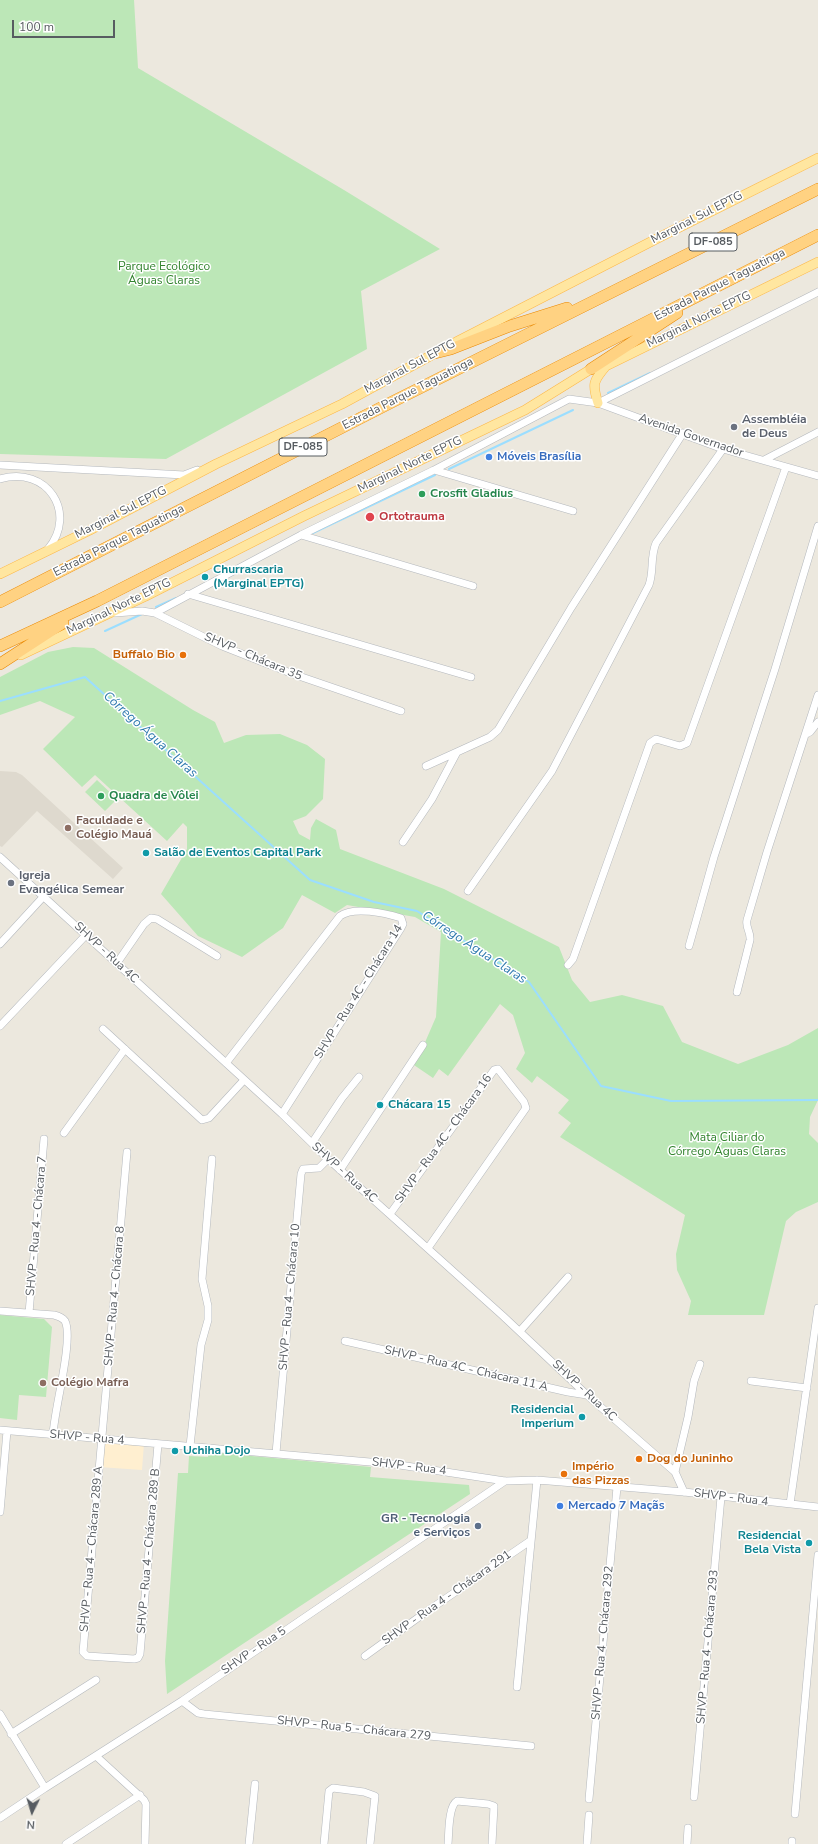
<!DOCTYPE html>
<html>
<head>
<meta charset="utf-8">
<style>
  body { margin:0 }
  #map { position:relative; width:818px; height:1844px; overflow:hidden; background:#ece8de; font-family:"Nunito Sans",sans-serif }
  canvas { display:block }
  .north { position:absolute; left:12px; top:1792px; width:40px; height:40px; -webkit-text-stroke:3px #fff; paint-order:stroke; rotate:185deg; font-size:11px; font-weight:700; line-height:16px; text-align:center; color:#575c61 }
  .north::after { content:''; display:block; margin:auto; width:14px; height:18px; background:#575c61; clip-path:polygon(50% 0,100% 100%,50% 72%,0 100%) }
  .scale { position:absolute; left:12px; top:20px; width:103px; height:18px; box-sizing:border-box; border:2px solid #575c61; border-top:0; padding-left:5px; font-size:12px; line-height:14px; white-space:nowrap; color:#575c61; -webkit-text-stroke:3px #fff; paint-order:stroke }
</style>
</head>
<body>
<div id="map">
<canvas width="818" height="1844"></canvas>
<div class="north">N</div>
<div class="scale">100 m</div>
</div>
<script>
const g = document.querySelector('canvas').getContext('2d');
g.lineJoin = 'round';
function fillPath(path, color) { g.fillStyle = color; g.fill(path, 'evenodd'); }
function strokePath(path, color, width, dash) { g.strokeStyle = color; g.lineWidth = width; g.lineCap = dash ? 'butt' : 'round'; g.setLineDash(dash || []); g.stroke(path); }
function label(font, color, halo, rows, align = 'center') {
  g.font = font + ' "Nunito Sans",sans-serif'; g.lineWidth = 3; g.setLineDash([]); g.textBaseline = 'middle'; g.strokeStyle = halo; g.fillStyle = color; for (const [text, x, y, turn = 0] of rows) {
    g.save(); g.translate(x, y); g.rotate((+turn || 0) * Math.PI / 180); g.textAlign = isNaN(turn) ? turn : align; if (halo) g.strokeText(text, 0, 0); g.fillText(text, 0, 0); g.restore();
  }
}
const commercial = new Path2D(`
  M 101,1440 L 144,1443 L 142,1470 L 99,1467 Z`);
const education = new Path2D(`
  M 0,771 L 16,772 L 22,775 L 123,868 L 113,879 L 37,811 L 2,847 L 0,846 Z`);
const green = new Path2D(`
  M 0,0 L 134,0 L 138,68 L 344,190 L 440,249 L 361,291 L 367,349 L 166,459 L 0,454 Z
  M 73,647 L 94,648 L 193,710 L 215,722 L 224,743 L 246,735 L 280,734 L 307,745 L 325,759 L 323,799 L 306,816 L 293,821 L 299,834 L 310,840 L 311,828 L 316,819 L 336,830 L 340,849 L 444,889 L 559,947 L 572,980 L 590,1002 L 622,995 L 663,1006 L 682,1042 L 738,1064 L 788,1045 L 818,1028 L 818,1100 L 810,1117 L 809,1134 L 818,1143 L 818,1202 L 796,1212 L 786,1221 L 764,1315 L 688,1315 L 691,1301 L 677,1270 L 676,1254 L 685,1215 L 560,1137 L 571,1123 L 558,1113 L 569,1100 L 537,1076 L 532,1083 L 516,1069 L 525,1053 L 513,1015 L 500,1004 L 448,1076 L 439,1069 L 433,1078 L 411,1063 L 423,1047 L 436,1017 L 441,932 L 415,917 L 347,905 L 335,913 L 302,895 L 283,928 L 242,957 L 198,936 L 161,894 L 187,849 L 187,827 L 183,823 L 167,841 L 95,775 L 82,787 L 43,749 L 75,717 L 40,701 L 0,715 L 0,677 L 48,652 Z
  M 97,780 L 117,799 L 105,811 L 85,792 Z
  M 0,1315 L 44,1319 L 52,1327 L 46,1397 L 19,1395 L 17,1420 L 0,1418 Z
  M 208,1452 L 371,1467 L 370,1477 L 469,1485 L 470,1494 L 167,1694 L 165,1661 L 178,1473 L 188,1473 L 189,1456 L 208,1457 Z`);
const stream = new Path2D(`
  M 608,393 L 650,373
  M 449,469 L 573,410
  M 313,533 L 435,475
  M 156,607 L 176,598
  M 105,631 L 142,614
  M 0,701 L 85,677 L 310,880 L 374,902 L 417,911 L 529,982 L 601,1086 L 671,1101 L 818,1100`);
const minor = new Path2D(`
  M 598,403 L 818,292
  M 764,460 L 818,432
  M 0,465 L 184,475 L 197,470
  M 434,470 L 573,511
  M 0,479 C 47,465 78,513 48,549
  M 301,535 L 473,586
  M 188,594 L 471,677
  M 115,613 L 142,611 L 155,613 L 222,646 L 293,674 L 401,711
  M 155,613 L 301,535 L 434,470 L 569,399 L 598,403 L 723,449 L 818,476
  M 806,734 L 810,732 L 818,722
  M 426,766 L 457,752
  M 403,842 L 432,799 L 457,752 L 490,737 L 498,730 L 571,608 L 683,433
  M 0,857 L 282,1114 L 328,1159 L 503,1316 L 587,1395 L 675,1472 L 684,1492
  M 468,891 L 552,771 L 649,585 C 654,571 650,557 656,543 L 723,449
  M 0,944 L 44,896
  M 689,946 L 714,857 L 775,669 L 818,526
  M 117,963 L 144,924 L 151,918 L 157,919 L 217,956
  M 568,965 L 573,959 L 650,743 L 656,739 L 680,746 L 687,743 L 786,467
  M 737,992 L 750,940 C 751,932 745,927 747,920 L 767,852 L 818,695
  M 0,1026 L 86,935
  M 103,1029 L 202,1120 L 209,1118 L 244,1080
  M 226,1063 L 340,916 C 354,906 385,913 401,918 L 403,924 L 401,928 L 282,1114
  M 64,1133 L 125,1049
  M 312,1143 L 342,1098 L 359,1077
  M 127,1152 L 83,1652 L 87,1656 L 134,1659 L 138,1658 L 140,1654 L 158,1444
  M 340,1170 L 423,1045
  M 390,1214 L 494,1070 L 498,1069 L 524,1102 L 526,1108 L 428,1248
  M 0,1311 L 54,1315 C 58,1316 62,1317 65,1321 C 74,1339 54,1410 53,1435
  M 29,1313 L 44,1139
  M 520,1331 L 568,1277
  M 345,1341 L 568,1392 L 587,1395
  M 751,1381 L 807,1388
  M 0,1430 L 393,1464 L 505,1481 L 537,1480 L 684,1492 L 818,1507
  M 190,1446 L 201,1345 L 208,1320 L 208,1306 L 202,1279 L 212,1159
  M 276,1453 L 301,1174 L 303,1169 L 319,1168 L 328,1159
  M 675,1472 L 688,1417 L 694,1381 L 700,1364
  M 790,1504 L 818,1308
  M 0,1512 L 7,1431
  M 365,1656 L 426,1612 L 530,1541
  M 517,1687 L 537,1480
  M 182,1701 L 198,1713 L 204,1714 L 531,1746
  M 0,1714 L 45,1788
  M 11,1734 L 96,1680
  M 96,1756 L 144,1800 L 146,1804 L 145,1844
  M 694,1797 L 721,1497
  M 589,1799 L 617,1487
  M 795,1814 L 818,1555
  M 0,1818 L 45,1788 L 182,1701 L 505,1481
  M 66,1844 L 140,1795
  M 249,1844 L 255,1784
  M 324,1844 L 329,1791 L 333,1788 L 364,1792 L 375,1796 L 370,1844
  M 448,1844 C 449,1834 448,1806 457,1801 L 488,1804 L 494,1806 L 492,1844
  M 587,1844 L 589,1815
  M 687,1844 L 688,1828
  M 792,1844 L 792,1841`);
const major = new Path2D(`
  M 456,342 L 662,236 L 818,158
  M 598,403 C 592,384 593,381 606,366
  M 0,574 L 90,530 L 216,464 L 342,404 L 441,350
  M 21,655 L 146,596 L 304,516 L 525,410 L 591,369 L 606,366 L 818,262`);
const highway = new Path2D(`
  M 435,353 L 451,349 L 510,326 L 567,308
  M 591,369 L 677,313
  M 0,602 L 394,401 L 818,189
  M 0,646 L 97,601 L 818,235
  M 0,664 L 63,623`);
const markers = [
  [734,427,4,"#6b7280"],
  [489,457,4,"#3f7fe0"],
  [422,494,4,"#2e9e5b"],
  [370,517,5,"#e0444e"],
  [205,577,4,"#0f9aa8"],
  [183,655,4,"#e8710a"],
  [101,796,4,"#2e9e5b"],
  [68,828,4,"#8d6e63"],
  [146,853,4,"#0f9aa8"],
  [11,883,4,"#6b7280"],
  [380,1105,4,"#0f9aa8"],
  [43,1383,4,"#8d6e63"],
  [582,1417,4,"#0f9aa8"],
  [175,1451,4,"#0f9aa8"],
  [639,1459,4,"#e8710a"],
  [564,1474,4,"#e8710a"],
  [560,1506,4,"#3f7fe0"],
  [478,1526,4,"#5c6f8a"],
  [809,1543,4,"#0f9aa8"]
];
const shields = [
  [713,242,48],
  [303,447,48]
];
const shieldNames = [
  ["DF-085",713,242],
  ["DF-085",303,447]
];
const streetNames = [
  ["Marginal Sul EPTG",697,218,-27],
  ["Estrada Parque Taguatinga",720,285,-27],
  ["Marginal Norte EPTG",699,320,-26],
  ["Marginal Sul EPTG",410,367,-28],
  ["Estrada Parque Taguatinga",408,394,-27],
  ["Avenida Governador",691,436,19],
  ["Marginal Norte EPTG",410,465,-26],
  ["Marginal Sul EPTG",121,513,-27],
  ["Estrada Parque Taguatinga",119,541,-27],
  ["Marginal Norte EPTG",119,607,-26],
  ["SHVP - Chácara 35",253,657,23],
  ["SHVP - Rua 4C",106,953,43],
  ["SHVP - Rua 4C - Chácara 14",359,992,-58],
  ["SHVP - Rua 4C - Chácara 16",444,1139,-54],
  ["SHVP - Rua 4C",344,1173,42],
  ["SHVP - Rua 4 - Chácara 7",37,1226,-85],
  ["SHVP - Rua 4 - Chácara 8",115,1296,-85],
  ["SHVP - Rua 4 - Chácara 10",290,1297,-85],
  ["SHVP - Rua 4C - Chácara 11 A",466,1369,13],
  ["SHVP - Rua 4C",584,1391,43],
  ["SHVP - Rua 4",87,1438,5],
  ["SHVP - Rua 4",409,1467,7],
  ["SHVP - Rua 4",731,1498,7],
  ["SHVP - Rua 4 - Chácara 289 A",92,1549,-85],
  ["SHVP - Rua 4 - Chácara 289 B",149,1551,-85],
  ["SHVP - Rua 4 - Chácara 291",447,1598,-35],
  ["SHVP - Rua 4 - Chácara 292",603,1643,-85],
  ["SHVP - Rua 4 - Chácara 293",708,1647,-85],
  ["SHVP - Rua 5",254,1651,-34],
  ["SHVP - Rua 5 - Chácara 279",354,1729,6]
];
const parkNames = [
  ["Parque Ecológico",164,267],
  ["Águas Claras",164,281],
  ["Mata Ciliar do",727,1138],
  ["Córrego Águas Claras",727,1152]
];
const worshipNames = [
  ["Assembléia",742,420],
  ["de Deus",742,434],
  ["Igreja",19,876],
  ["Evangélica Semear",19,890]
];
const shopNames = [
  ["Móveis Brasília",497,457],
  ["Mercado 7 Maçãs",568,1506]
];
const leisureNames = [
  ["Crosfit Gladius",430,494],
  ["Quadra de Vôlei",109,796]
];
const healthNames = [
  ["Ortotrauma",379,517]
];
const cultureNames = [
  ["Churrascaria",213,570],
  ["(Marginal EPTG)",213,584],
  ["Salão de Eventos Capital Park",154,853],
  ["Chácara 15",388,1105],
  ["Residencial",574,1410,"right"],
  ["Imperium",574,1424,"right"],
  ["Uchiha Dojo",183,1451],
  ["Residencial",801,1536,"right"],
  ["Bela Vista",801,1550,"right"]
];
const foodNames = [
  ["Buffalo Bio",175,655,"right"],
  ["Dog do Juninho",647,1459],
  ["Império",572,1467],
  ["das Pizzas",572,1481]
];
const educationNames = [
  ["Faculdade e",76,821],
  ["Colégio Mauá",76,835],
  ["Colégio Mafra",51,1383]
];
const serviceNames = [
  ["GR - Tecnologia",470,1519],
  ["e Serviços",470,1533]
];
const waterNames = [
  ["Córrego Água Claras",150,735,42],
  ["Córrego Água Claras",474,948,33]
];
fillPath(commercial, '#ffefd0');
fillPath(education, '#ded9ce');
fillPath(green, '#bce7b7');
strokePath(stream, '#9bdeff', 2);
strokePath(minor, '#b4b8bd', 8);
strokePath(major, '#fdb746', 10);
strokePath(highway, '#ea8800', 12);
strokePath(minor, '#fff', 7);
strokePath(major, '#ffe6a0', 9);
strokePath(highway, '#ffd282', 11);
for (const [x, y, r, color] of markers) { const dot = new Path2D(); dot.arc(x, y, r, 0, 2 * Math.PI); g.fillStyle = color; g.fill(dot); strokePath(dot, '#fff', 1.5); }
for (const [x, y, w] of shields) { const box = new Path2D(); box.roundRect(x - w / 2, y - 9, w, 18, 3); g.fillStyle = '#fff'; g.fill(box); strokePath(box, '#575c61', 1); }
label('bold 11px', '#575c61', null, shieldNames);
label('12px', '#575c61', '#fff', streetNames);
label('12px', '#31832d', '#fff', parkNames);
label('bold 12px', '#5b616d', '#fff', worshipNames, 'left');
label('bold 12px', '#366cbe', '#fff', shopNames, 'left');
label('bold 12px', '#27864d', '#fff', leisureNames, 'left');
label('bold 12px', '#be3a42', '#fff', healthNames, 'left');
label('bold 12px', '#0d838f', '#fff', cultureNames, 'left');
label('bold 12px', '#c56008', '#fff', foodNames, 'left');
label('bold 12px', '#785e54', '#fff', educationNames, 'left');
label('bold 12px', '#4e5e75', '#fff', serviceNames, 'right');
label('italic 13px', '#307baf', '#fff', waterNames);
</script>
</body>
</html>
